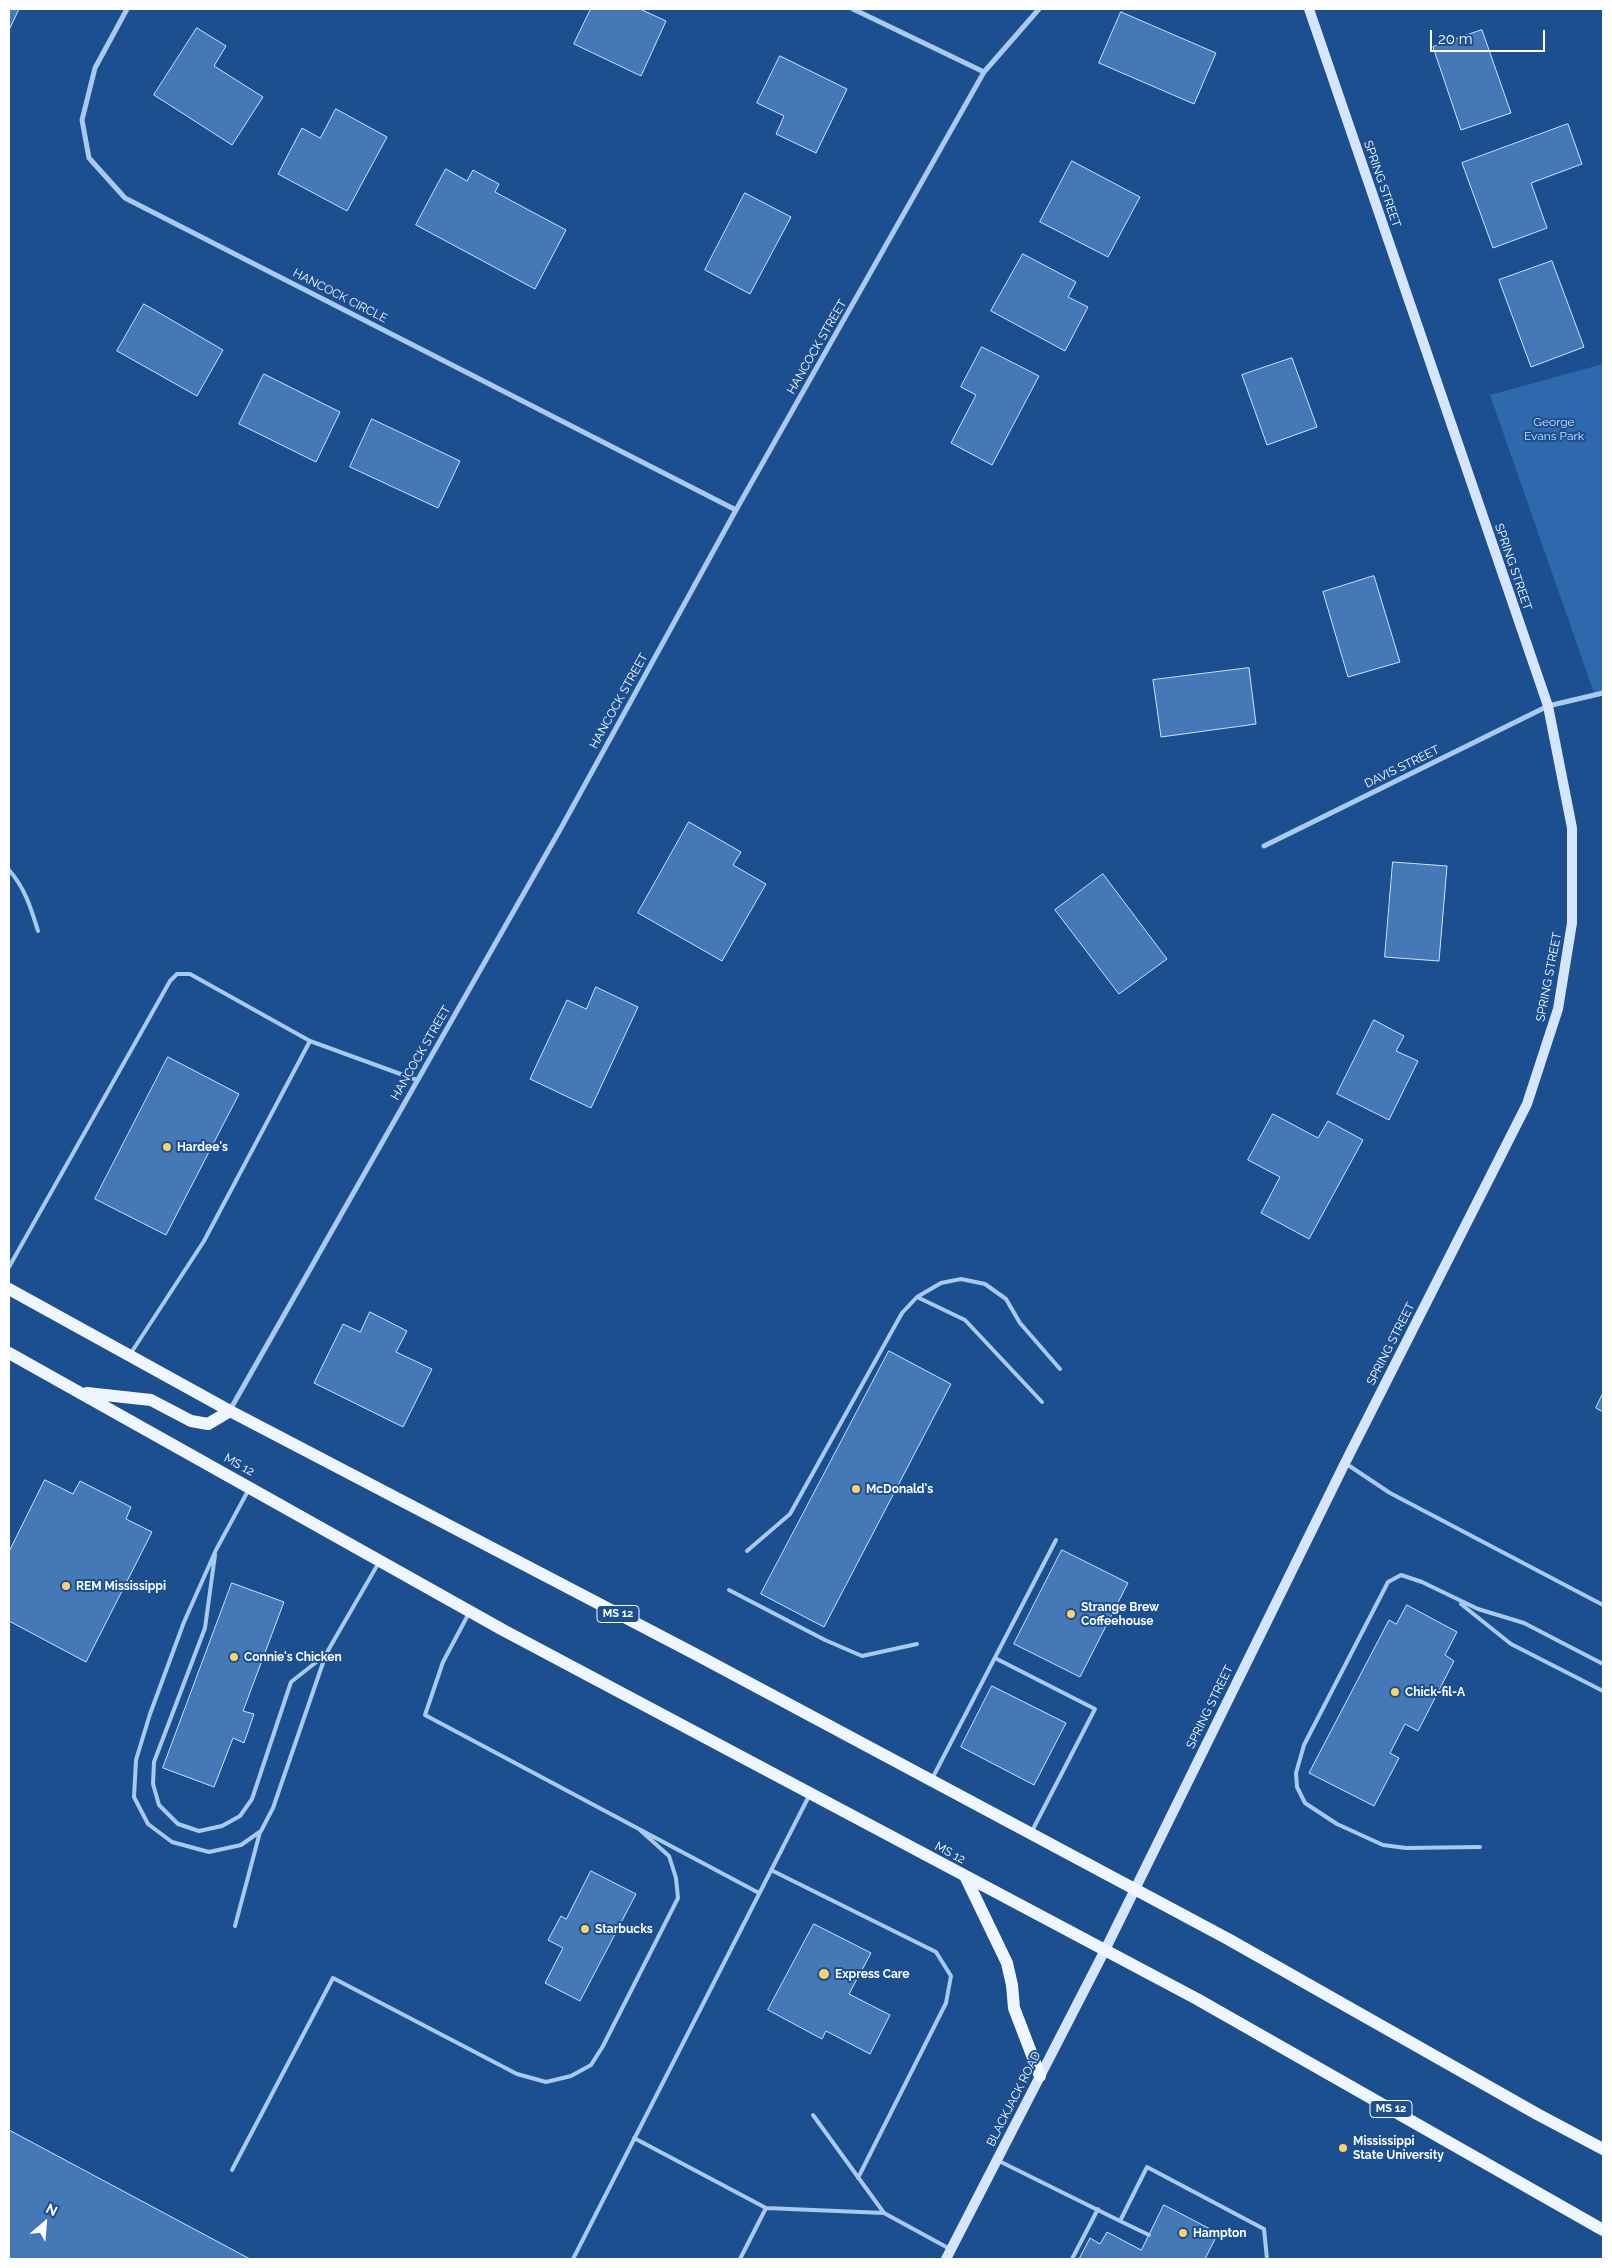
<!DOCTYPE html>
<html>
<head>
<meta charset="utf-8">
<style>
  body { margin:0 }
  #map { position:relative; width:1612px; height:2268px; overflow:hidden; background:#1b4f8f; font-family:Raleway,sans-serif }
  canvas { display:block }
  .frame { position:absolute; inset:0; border:10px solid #fff; pointer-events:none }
  .north { position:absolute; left:20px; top:2198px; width:50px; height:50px; -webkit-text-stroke:4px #1b4f8f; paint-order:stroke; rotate:27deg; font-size:14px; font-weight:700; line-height:20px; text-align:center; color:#fff }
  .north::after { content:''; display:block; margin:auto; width:18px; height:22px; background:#fff; clip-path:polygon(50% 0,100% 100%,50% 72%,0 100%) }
  .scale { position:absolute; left:1430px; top:30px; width:115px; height:22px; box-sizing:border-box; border:2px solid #fff; border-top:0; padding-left:6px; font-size:15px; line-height:18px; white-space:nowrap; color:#fff; -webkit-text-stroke:4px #1b4f8f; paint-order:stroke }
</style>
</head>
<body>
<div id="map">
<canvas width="1612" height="2268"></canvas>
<div class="frame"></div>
<div class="north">N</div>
<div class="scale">20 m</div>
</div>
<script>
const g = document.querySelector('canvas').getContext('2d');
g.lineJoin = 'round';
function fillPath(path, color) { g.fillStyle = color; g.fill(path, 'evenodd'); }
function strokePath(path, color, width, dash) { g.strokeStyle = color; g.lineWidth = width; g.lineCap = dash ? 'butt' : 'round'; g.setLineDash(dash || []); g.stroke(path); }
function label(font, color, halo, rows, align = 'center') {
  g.font = font + ' Raleway,sans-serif'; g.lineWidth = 4; g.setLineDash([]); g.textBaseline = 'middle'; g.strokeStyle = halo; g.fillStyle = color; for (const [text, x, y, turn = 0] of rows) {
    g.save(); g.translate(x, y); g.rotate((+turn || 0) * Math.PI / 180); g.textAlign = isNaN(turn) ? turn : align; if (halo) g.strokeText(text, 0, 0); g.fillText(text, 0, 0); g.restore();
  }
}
const green = new Path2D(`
  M 1603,364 L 1603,693 L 1595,696 L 1490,395 Z`);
const building = new Path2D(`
  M 9,9 L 19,9 L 9,30 Z
  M 591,9 L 640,9 L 666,21 L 641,76 L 574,44 Z
  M 1121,12 L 1216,53 L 1194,104 L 1099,63 Z
  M 197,28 L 226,46 L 214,66 L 263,97 L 232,145 L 154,95 Z
  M 1482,30 L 1511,113 L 1461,130 L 1433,47 Z
  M 780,56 L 847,89 L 816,153 L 776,134 L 784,116 L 757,103 Z
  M 336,109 L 387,137 L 347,211 L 278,174 L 302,128 L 320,138 Z
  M 1568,124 L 1582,164 L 1531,183 L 1547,228 L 1493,248 L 1462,163 Z
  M 1072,161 L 1140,197 L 1108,257 L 1040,222 Z
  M 446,169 L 467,181 L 473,170 L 499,184 L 495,192 L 566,230 L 535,289 L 416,225 Z
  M 745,193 L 791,217 L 750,294 L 705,270 Z
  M 1023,254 L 1076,282 L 1068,297 L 1088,307 L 1065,351 L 991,311 Z
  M 1552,261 L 1584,347 L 1531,367 L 1499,280 Z
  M 144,304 L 223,350 L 197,396 L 117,351 Z
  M 982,347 L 1039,376 L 992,465 L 951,443 L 976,395 L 961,387 Z
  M 1292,358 L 1317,427 L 1267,445 L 1242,375 Z
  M 264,374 L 340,412 L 316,462 L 239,424 Z
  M 372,419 L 460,461 L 438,508 L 350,467 Z
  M 1374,576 L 1400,662 L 1348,677 L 1323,592 Z
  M 1249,668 L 1256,724 L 1161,737 L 1153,680 Z
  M 689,822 L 741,852 L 733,865 L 766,884 L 722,961 L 638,913 Z
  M 1393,862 L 1447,866 L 1439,961 L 1385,957 Z
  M 1103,874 L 1167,959 L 1119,994 L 1055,910 Z
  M 596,987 L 638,1007 L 591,1108 L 530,1079 L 567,1000 L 586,1009 Z
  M 1374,1020 L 1404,1036 L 1396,1051 L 1418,1061 L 1389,1120 L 1337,1094 Z
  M 168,1057 L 239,1094 L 166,1235 L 95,1199 Z
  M 1273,1114 L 1318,1138 L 1328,1121 L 1363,1140 L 1309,1239 L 1261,1213 L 1280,1177 L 1248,1160 Z
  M 370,1312 L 407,1331 L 396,1352 L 432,1369 L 403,1427 L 314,1383 L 343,1324 L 360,1332 Z
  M 889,1351 L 951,1384 L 824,1627 L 761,1594 Z
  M 1603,1393 L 1603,1412 L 1596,1408 Z
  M 45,1480 L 73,1494 L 80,1481 L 131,1507 L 126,1519 L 152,1532 L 86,1662 L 9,1621 L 9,1552 Z
  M 1062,1550 L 1128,1583 L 1080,1677 L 1014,1644 Z
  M 232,1583 L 284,1602 L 243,1711 L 254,1714 L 244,1743 L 233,1738 L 214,1787 L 163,1768 Z
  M 1407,1605 L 1457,1632 L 1445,1655 L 1454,1661 L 1418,1731 L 1405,1724 L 1390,1753 L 1399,1758 L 1374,1806 L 1309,1773 L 1389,1620 L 1396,1624 Z
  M 992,1686 L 1066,1723 L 1034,1785 L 961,1747 Z
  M 591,1871 L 636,1894 L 580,2001 L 545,1983 L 563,1948 L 548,1940 L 561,1916 L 566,1919 Z
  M 814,1924 L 871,1953 L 849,1994 L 890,2015 L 870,2054 L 826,2031 L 822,2039 L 768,2010 Z
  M 9,2130 L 250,2259 L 9,2259 Z
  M 1164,2205 L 1218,2233 L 1205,2259 L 1079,2259 L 1090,2238 L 1100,2244 L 1107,2232 L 1141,2250 Z`);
const lane = new Path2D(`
  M 9,870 C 25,888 31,908 38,931
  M 310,1041 L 417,1080
  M 9,1267 L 170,981 L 177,974 L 190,974 L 310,1041 L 204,1241 L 131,1353
  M 917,1297 L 941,1283 L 961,1279 L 985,1284 L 1006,1299 L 1020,1323 L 1060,1369
  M 1345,1463 L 1390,1493 L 1603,1605
  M 249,1489 L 216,1550 L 184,1622 L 150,1714 L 136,1760 L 134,1797 L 148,1824 L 172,1842 L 209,1852 L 241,1845 L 261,1831 L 273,1808 L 326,1654 L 378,1564
  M 747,1551 L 790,1514 L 902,1313 L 917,1297 L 965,1320 L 1042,1402
  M 215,1555 L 205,1628 L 154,1762 L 153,1784 L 159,1805 L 178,1824 L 199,1831 L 222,1826 L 240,1816 L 252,1799 L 291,1682 L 324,1656
  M 729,1590 L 825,1640 L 862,1656 L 917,1644
  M 1461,1604 L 1511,1644 L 1603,1691
  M 469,1613 L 443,1662 L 425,1715 L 759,1893
  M 995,1658 L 1095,1709 L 1032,1831
  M 933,1777 L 1056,1540
  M 1480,1847 L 1406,1848 L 1383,1845 L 1337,1824 L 1305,1803 L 1297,1787 L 1296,1773 L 1304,1745 L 1388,1582 L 1401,1575 L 1422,1582 L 1478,1609 L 1524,1623 L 1603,1664
  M 771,1870 L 936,1952 L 951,1976 L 946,2003 L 858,2178
  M 235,1926 L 260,1832
  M 813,2115 L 884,2213
  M 634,2138 L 766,2208
  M 999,2161 L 1120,2221 L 1147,2167 L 1264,2229 L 1267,2259
  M 232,2170 L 333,1978 L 517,2074 L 546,2082 L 571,2076 L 591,2065 L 603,2046 L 678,1898 L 676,1878 L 669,1856 L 640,1830
  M 1120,2221 L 1149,2235
  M 573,2259 L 809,1796
  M 740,2259 L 766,2208 L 884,2213 L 950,2249
  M 1072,2259 L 1098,2209`);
const street = new Path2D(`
  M 127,9 L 95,68 L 82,120 L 89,158 L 125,198 L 736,510
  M 853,9 L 984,72
  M 1264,846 L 1548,706 L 1603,693
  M 230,1410 L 561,828 L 736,510 L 984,72 L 1039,9`);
const secondary = new Path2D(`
  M 946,2259 L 1105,1950 L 1345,1463 L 1527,1104 L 1558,1009 L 1572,923 L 1572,828 L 1548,706 L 1309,9`);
const primary = new Path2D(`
  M 9,1289 L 230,1411 L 697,1655 L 1228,1939 L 1537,2114 L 1603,2149
  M 9,1353 L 503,1630 L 1197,1999 L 1603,2230
  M 87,1393 L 151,1400 L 191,1421 L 208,1424 L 230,1411
  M 966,1878 L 1007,1963 L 1012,1985 L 1014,2008 L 1040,2076`);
const markers = [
  [167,1147,5,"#ffd166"],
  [856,1489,5,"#ffd166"],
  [66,1586,5,"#ffd166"],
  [1071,1614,5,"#ffd166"],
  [234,1657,5,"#ffd166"],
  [1395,1692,5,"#ffd166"],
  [585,1929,5,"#ffd166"],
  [824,1974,6,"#ffd166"],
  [1343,2148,5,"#ffd166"],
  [1183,2233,5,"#ffd166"]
];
const shields = [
  [618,1614,42],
  [1391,2109,42]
];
const shieldNames = [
  ["MS 12",618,1614],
  ["MS 12",1391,2109]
];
const streetNames = [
  ["SPRING STREET",1382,184,71],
  ["HANCOCK CIRCLE",340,296,27],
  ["HANCOCK STREET",817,347,-60],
  ["SPRING STREET",1513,567,71],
  ["HANCOCK STREET",619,701,-61],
  ["DAVIS STREET",1402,767,-26],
  ["SPRING STREET",1549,977,-79],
  ["HANCOCK STREET",421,1053,-60],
  ["SPRING STREET",1391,1344,-63],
  ["MS 12",239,1465,29],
  ["SPRING STREET",1210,1707,-64],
  ["MS 12",950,1853,28],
  ["BLACKJACK ROAD",1014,2099,-63]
];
const parkNames = [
  ["George",1554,422],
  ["Evans Park",1554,436]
];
const poiNames = [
  ["Hardee's",177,1147],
  ["McDonald's",866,1489],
  ["REM Mississippi",76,1586],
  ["Strange Brew",1081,1607],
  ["Coffeehouse",1081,1621],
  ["Connie's Chicken",244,1657],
  ["Chick-fil-A",1405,1692],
  ["Starbucks",595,1929],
  ["Express Care",835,1974],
  ["Mississippi",1353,2141],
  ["State University",1353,2155],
  ["Hampton",1193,2233]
];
fillPath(green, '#2e69ad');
fillPath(building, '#4478b7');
strokePath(building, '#cfe3fa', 1);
strokePath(lane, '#a9c9ee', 4);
strokePath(street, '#a9c9ee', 5);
strokePath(secondary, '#d6e6fa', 10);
strokePath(primary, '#f0f6ff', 12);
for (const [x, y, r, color] of markers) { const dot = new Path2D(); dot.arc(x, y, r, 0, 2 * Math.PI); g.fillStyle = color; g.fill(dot); strokePath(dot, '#1b4f8f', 2); }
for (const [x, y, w] of shields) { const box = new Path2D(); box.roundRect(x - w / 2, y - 8.5, w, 17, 4); g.fillStyle = '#1b4f8f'; g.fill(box); strokePath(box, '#fff', 1); }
label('bold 11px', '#fff', null, shieldNames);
label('12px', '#fff', '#1b4f8f', streetNames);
label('12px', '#cfe3fa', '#1b4f8f', parkNames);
label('bold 12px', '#fff', '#1b4f8f', poiNames, 'left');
</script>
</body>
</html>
